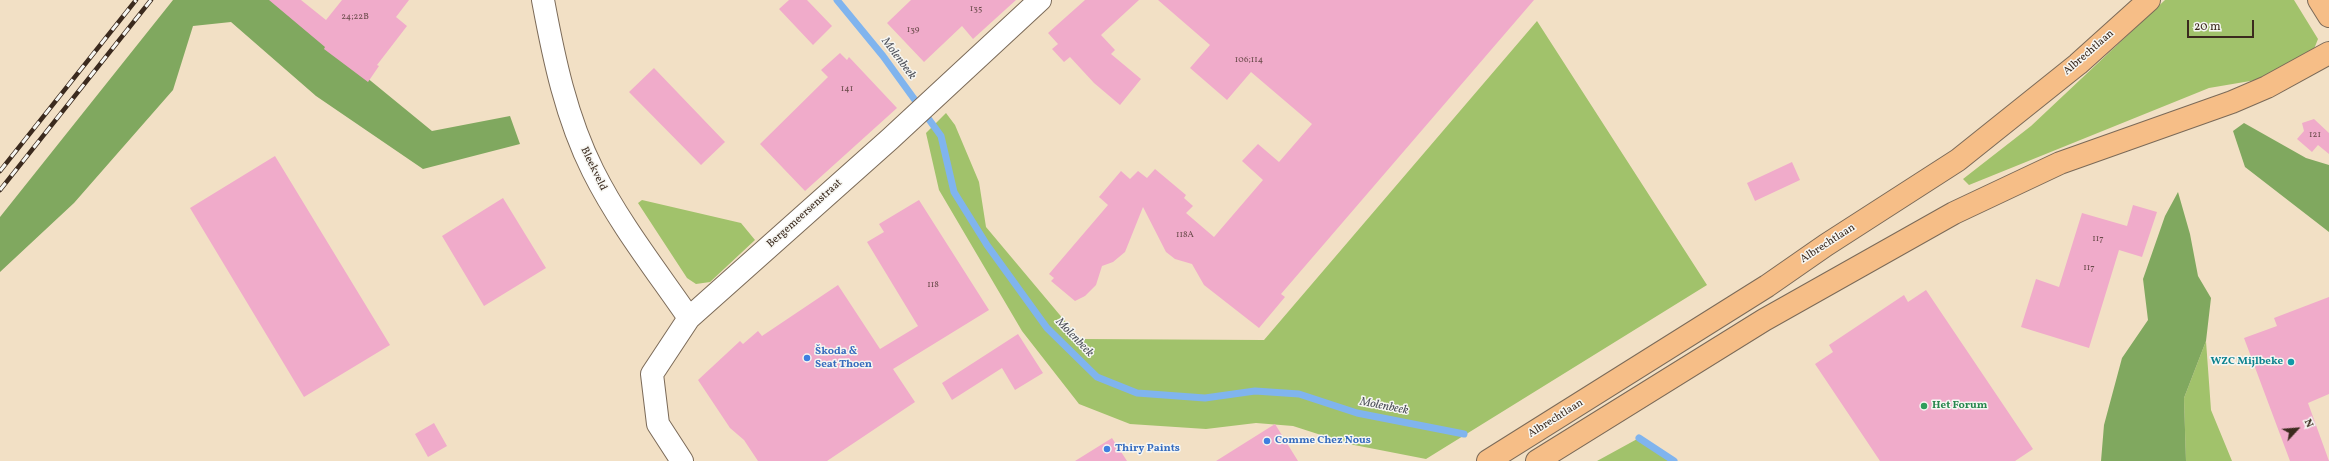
<!DOCTYPE html>
<html>
<head>
<meta charset="utf-8">
<style>
  body { margin:0 }
  #map { position:relative; width:2329px; height:461px; overflow:hidden; background:#f2e0c5; font-family:Vollkorn,serif }
  canvas { display:block }
  .north { position:absolute; left:2277px; top:409px; width:40px; height:40px; -webkit-text-stroke:3px #f6f6f2; paint-order:stroke; rotate:64deg; font-size:11px; font-weight:700; line-height:16px; text-align:center; color:#3b2a1e }
  .north::after { content:''; display:block; margin:auto; width:14px; height:18px; background:#3b2a1e; clip-path:polygon(50% 0,100% 100%,50% 72%,0 100%) }
  .scale { position:absolute; left:2187px; top:20px; width:67px; height:18px; box-sizing:border-box; border:2px solid #3b2a1e; border-top:0; padding-left:5px; font-size:12px; line-height:14px; white-space:nowrap; color:#3b2a1e; -webkit-text-stroke:3px #f6f6f2; paint-order:stroke }
</style>
</head>
<body>
<div id="map">
<canvas width="2329" height="461"></canvas>
<div class="north">N</div>
<div class="scale">20 m</div>
</div>
<script>
const g = document.querySelector('canvas').getContext('2d');
g.lineJoin = 'round';
function fillPath(path, color) { g.fillStyle = color; g.fill(path, 'evenodd'); }
function strokePath(path, color, width, dash) { g.strokeStyle = color; g.lineWidth = width; g.lineCap = dash ? 'butt' : 'round'; g.setLineDash(dash || []); g.stroke(path); }
function label(font, color, halo, rows, align = 'center') {
  g.font = font + ' Vollkorn,serif'; g.lineWidth = 3; g.setLineDash([]); g.textBaseline = 'middle'; g.strokeStyle = halo; g.fillStyle = color; for (const [text, x, y, turn = 0] of rows) {
    g.save(); g.translate(x, y); g.rotate((+turn || 0) * Math.PI / 180); g.textAlign = isNaN(turn) ? turn : align; if (halo) g.strokeText(text, 0, 0); g.fillText(text, 0, 0); g.restore();
  }
}
const green = new Path2D(`
  M 2165,0 L 2294,0 L 2318,39 L 2308,64 L 2262,79 L 2209,88 L 1969,185 L 1963,179 L 2031,126 Z
  M 1537,21 L 1707,285 L 1426,459 L 1349,444 L 1293,426 L 1256,423 L 1206,429 L 1130,424 L 1079,404 L 1022,331 L 939,190 L 926,133 L 946,113 L 955,125 L 979,182 L 986,227 L 1080,339 L 1264,340 Z
  M 642,200 L 741,223 L 755,240 L 710,282 L 696,284 L 687,278 L 638,203 Z
  M 2206,341 L 2211,410 L 2232,461 L 2186,461 L 2184,398 Z
  M 1639,438 L 1674,461 L 1597,461 Z`);
const forest = new Path2D(`
  M 173,0 L 272,0 L 432,131 L 510,116 L 520,144 L 423,169 L 316,96 L 231,22 L 193,26 L 173,90 L 74,203 L 0,272 L 0,217 Z
  M 2244,123 L 2306,158 L 2329,165 L 2329,232 L 2245,167 L 2233,131 Z
  M 2178,192 L 2190,234 L 2198,276 L 2211,298 L 2206,341 L 2184,398 L 2186,461 L 2101,461 L 2104,425 L 2122,358 L 2148,320 L 2143,279 L 2165,216 Z`);
const stream = new Path2D(`
  M 837,0 L 883,56 L 941,136 L 954,192 L 987,245 L 1047,328 L 1097,377 L 1137,393 L 1205,398 L 1255,391 L 1299,394 L 1357,413 L 1464,434
  M 1639,438 L 1674,461`);
const building = new Path2D(`
  M 269,0 L 301,0 L 326,20 L 342,0 L 409,0 L 396,17 L 407,26 L 377,65 L 379,66 L 368,82 L 324,49 L 325,47 Z
  M 789,0 L 807,0 L 832,26 L 813,45 L 779,9 Z
  M 911,0 L 1016,0 L 973,39 L 962,26 L 924,62 L 887,23 Z
  M 1085,0 L 1139,0 L 1101,35 L 1115,50 L 1111,54 L 1141,79 L 1120,105 L 1094,83 L 1070,57 L 1064,62 L 1052,49 L 1058,44 L 1048,33 Z
  M 1158,0 L 1534,0 L 1281,294 L 1285,297 L 1259,328 L 1204,285 L 1192,264 L 1175,259 L 1166,252 L 1143,207 L 1125,252 L 1113,262 L 1102,266 L 1096,285 L 1085,296 L 1075,301 L 1051,281 L 1054,278 L 1049,274 L 1108,205 L 1099,197 L 1121,171 L 1130,179 L 1138,171 L 1147,178 L 1155,169 L 1186,195 L 1184,198 L 1193,206 L 1186,213 L 1214,237 L 1263,180 L 1242,161 L 1258,144 L 1279,162 L 1312,124 L 1251,72 L 1227,100 L 1190,68 L 1210,45 Z
  M 840,53 L 847,60 L 849,57 L 897,108 L 805,191 L 760,144 L 828,77 L 821,70 Z
  M 654,68 L 725,142 L 701,165 L 629,92 Z
  M 2314,119 L 2329,133 L 2329,154 L 2318,145 L 2312,152 L 2297,139 L 2304,131 L 2302,123 Z
  M 275,156 L 390,345 L 304,397 L 190,208 Z
  M 1792,162 L 1800,180 L 1755,201 L 1747,183 Z
  M 503,198 L 546,268 L 484,306 L 442,236 Z
  M 919,200 L 989,310 L 893,369 L 915,402 L 827,461 L 758,461 L 744,440 L 730,428 L 698,380 L 740,341 L 743,344 L 758,331 L 762,336 L 838,285 L 880,349 L 918,326 L 867,242 L 884,232 L 879,224 Z
  M 2133,205 L 2157,212 L 2142,257 L 2119,250 L 2089,348 L 2021,327 L 2036,279 L 2059,287 L 2082,213 L 2127,226 Z
  M 1926,290 L 2033,449 L 2015,461 L 1880,461 L 1815,364 L 1833,352 L 1829,345 L 1904,295 L 1908,302 Z
  M 2329,297 L 2329,394 L 2308,403 L 2329,461 L 2290,461 L 2244,338 L 2277,326 L 2274,318 Z
  M 1018,334 L 1043,373 L 1015,390 L 1002,368 L 952,400 L 942,383 Z
  M 434,423 L 447,446 L 428,457 L 415,434 Z
  M 1275,424 L 1298,461 L 1216,461 Z
  M 1112,438 L 1127,461 L 1075,461 Z`);
const minor = new Path2D(`
  M 543,0 C 554,59 566,117 593,171 C 619,223 656,270 689,318
  M 682,461 L 658,424 L 652,374 L 689,318 L 890,139 L 1040,0`);
const primary = new Path2D(`
  M 2319,0 L 2329,16
  M 1488,461 L 1767,286 L 1826,245 L 1958,160 L 2078,64 L 2149,0
  M 1537,461 L 1764,320 L 1954,213 L 2060,163 L 2232,102 L 2267,87 L 2329,53`);
const rail = new Path2D(`
  M 0,171 L 136,0
  M 0,190 L 151,0`);
const markers = [
  [807,358,4,"#3f7fe0"],
  [2291,362,4,"#0f9aa8"],
  [1924,406,4,"#2e9e5b"],
  [1267,441,4,"#3f7fe0"],
  [1107,449,4,"#3f7fe0"]
];
const numberNames = [
  ["135",976,9],
  ["24;22B",355,17],
  ["139",913,30],
  ["106;114",1249,60],
  ["141",847,89],
  ["121",2315,135],
  ["118A",1185,235],
  ["117",2098,239],
  ["117",2089,268],
  ["118",933,285]
];
const streetNames = [
  ["Albrechtlaan",2089,53,-41],
  ["Bleekveld",593,169,64],
  ["Bergemeersenstraat",805,214,-42],
  ["Albrechtlaan",1828,244,-33],
  ["Albrechtlaan",1556,419,-32]
];
const shopNames = [
  ["Škoda &",815,352],
  ["Seat Thoen",815,365],
  ["Comme Chez Nous",1275,441],
  ["Thiry Paints",1115,449]
];
const cultureNames = [
  ["WZC Mijlbeke",2283,362]
];
const leisureNames = [
  ["Het Forum",1932,406]
];
const waterNames = [
  ["Molenbeek",898,59,53],
  ["Molenbeek",1074,338,46],
  ["Molenbeek",1384,407,11]
];
fillPath(green, '#a1c26b');
fillPath(forest, '#80a85f');
strokePath(stream, '#80b4ee', 7);
fillPath(building, '#f0abca');
strokePath(minor, '#7b6a58', 24);
strokePath(primary, '#7b6a58', 24);
strokePath(minor, '#fff', 22);
strokePath(primary, '#f6be87', 22);
strokePath(rail, '#3b2a1e', 4.5);
strokePath(rail, '#f6f6f2', 3, [9]);
for (const [x, y, r, color] of markers) { const dot = new Path2D(); dot.arc(x, y, r, 0, 2 * Math.PI); g.fillStyle = color; g.fill(dot); strokePath(dot, '#f6f6f2', 1.5); }
label('9px', '#684a49', null, numberNames);
label('11px', '#3b2a1e', '#f6f6f2', streetNames);
label('bold 11px', '#366cbe', '#f6f6f2', shopNames, 'left');
label('bold 11px', '#0d838f', '#f6f6f2', cultureNames, 'right');
label('bold 11px', '#27864d', '#f6f6f2', leisureNames, 'left');
label('italic 12px', '#50535c', '#f6f6f2', waterNames);
</script>
</body>
</html>
